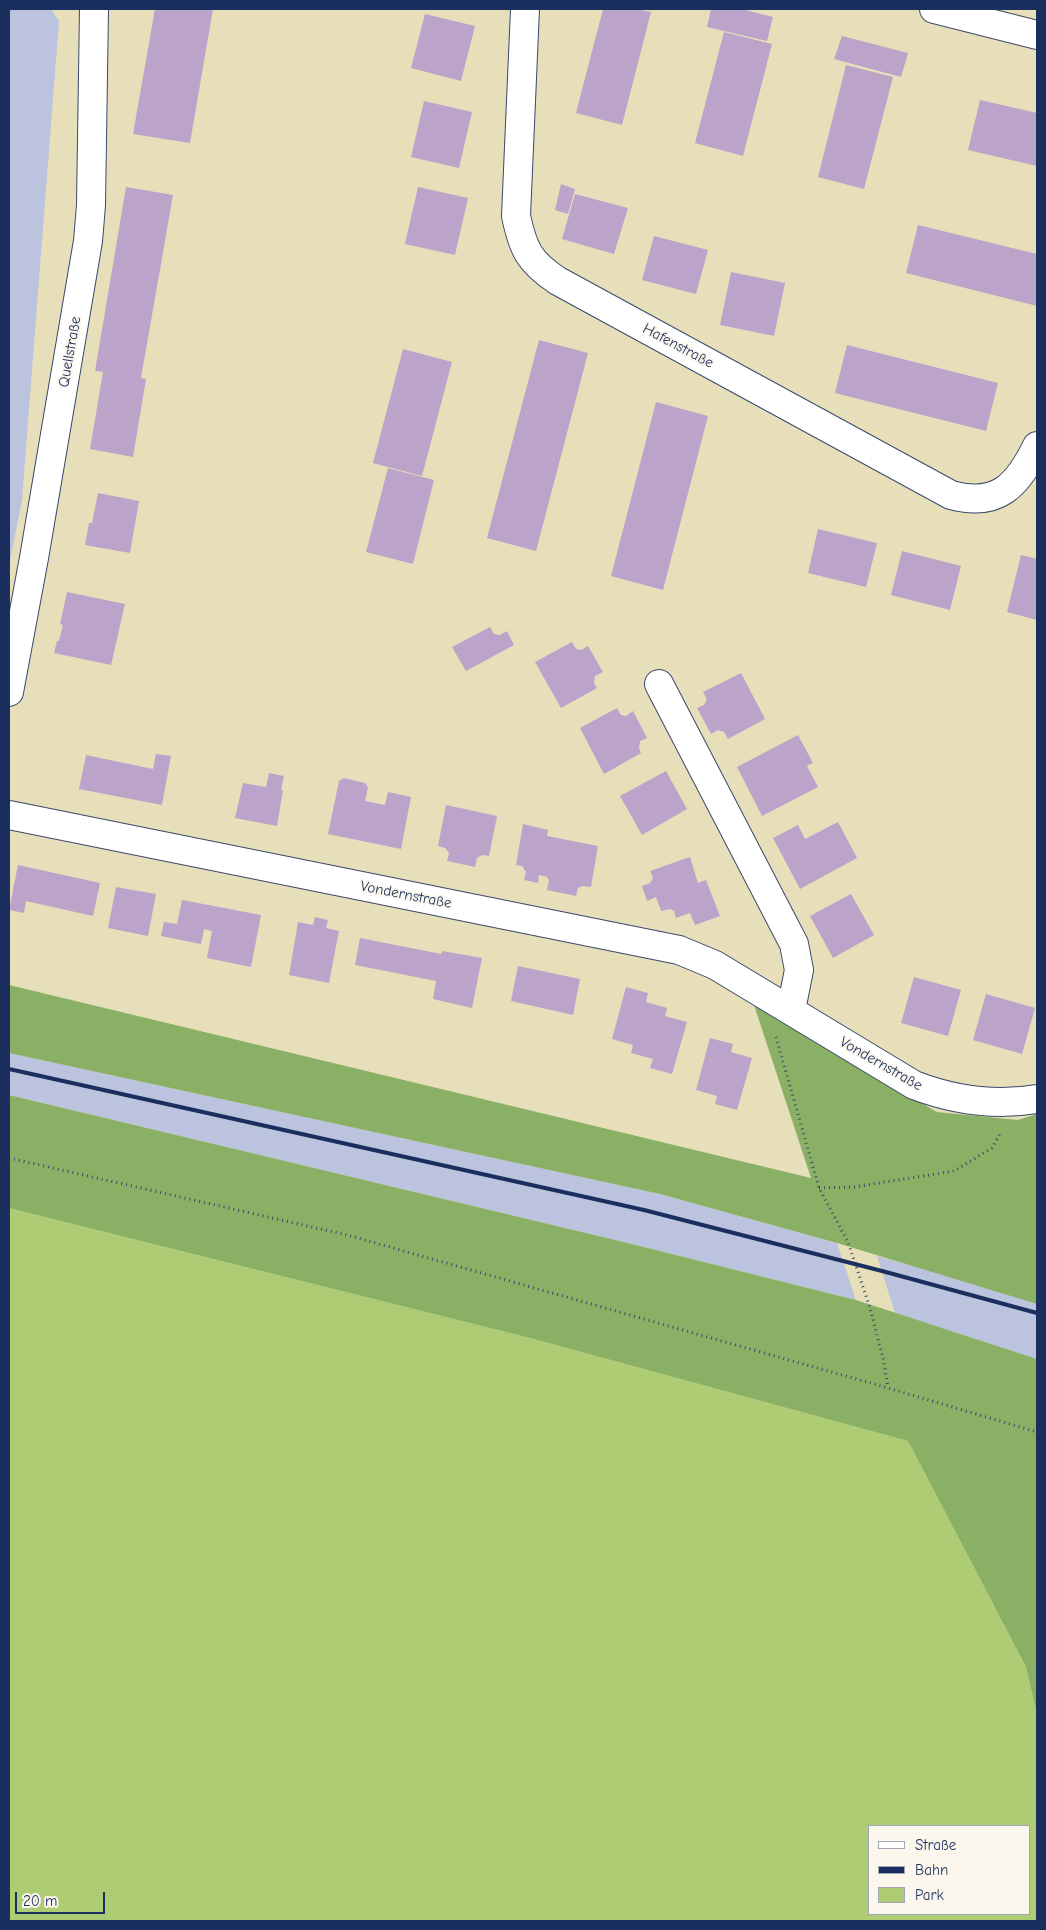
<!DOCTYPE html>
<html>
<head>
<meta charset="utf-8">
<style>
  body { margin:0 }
  #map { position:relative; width:1046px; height:1930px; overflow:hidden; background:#e7dfba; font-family:"Comic Neue",sans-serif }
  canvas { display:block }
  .frame { position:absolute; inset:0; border:10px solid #1b2f5e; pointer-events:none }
  .legend { position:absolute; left:868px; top:1825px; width:162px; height:90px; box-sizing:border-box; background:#fbf7ec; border:1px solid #a1a7b3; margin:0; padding:6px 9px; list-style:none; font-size:15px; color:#1b2f5e }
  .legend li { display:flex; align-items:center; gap:10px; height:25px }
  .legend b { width:25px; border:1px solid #a1a7b3 }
  .scale { position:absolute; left:15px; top:1892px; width:90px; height:22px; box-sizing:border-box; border:2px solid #1b2f5e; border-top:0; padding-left:6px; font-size:15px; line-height:18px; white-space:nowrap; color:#1b2f5e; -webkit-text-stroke:4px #fbf7ec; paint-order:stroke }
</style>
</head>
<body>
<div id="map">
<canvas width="1046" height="1930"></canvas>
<div class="frame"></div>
<ul class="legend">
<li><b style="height:6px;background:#fff"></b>Straße</li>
<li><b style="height:6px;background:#1b2f5e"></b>Bahn</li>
<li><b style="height:14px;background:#aecc73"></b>Park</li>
</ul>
<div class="scale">20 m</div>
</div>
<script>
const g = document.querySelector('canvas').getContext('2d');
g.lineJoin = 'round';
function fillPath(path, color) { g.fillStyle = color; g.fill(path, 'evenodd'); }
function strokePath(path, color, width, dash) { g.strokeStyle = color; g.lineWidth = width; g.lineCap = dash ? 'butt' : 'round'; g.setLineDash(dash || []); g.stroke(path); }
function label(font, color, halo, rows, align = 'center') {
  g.font = font + ' "Comic Neue",sans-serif'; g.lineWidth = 4; g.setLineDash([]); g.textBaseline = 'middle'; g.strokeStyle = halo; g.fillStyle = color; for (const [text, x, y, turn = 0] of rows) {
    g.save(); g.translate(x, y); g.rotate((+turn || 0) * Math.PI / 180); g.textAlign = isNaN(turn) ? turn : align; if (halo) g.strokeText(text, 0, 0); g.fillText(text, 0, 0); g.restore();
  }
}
const industrial = new Path2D(`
  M 9,9 L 51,9 L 59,21 L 22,500 L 9,566 Z
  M 9,1053 L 660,1194 L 837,1243 L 856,1300 L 636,1245 L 9,1095 Z
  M 877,1256 L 1037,1301 L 1037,1359 L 895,1313 Z`);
const green = new Path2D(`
  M 9,1208 L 530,1338 L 908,1441 L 1026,1667 L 1037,1715 L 1037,1921 L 9,1921 ZM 870,1826 L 1030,1826 L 1030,1914 L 870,1914 Z`);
const forest = new Path2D(`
  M 9,985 L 811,1178 L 754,1005 L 937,1112 L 1018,1120 L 1037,1114 L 1037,1304 L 837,1243 L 660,1194 L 9,1053 Z
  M 9,1095 L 636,1245 L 856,1300 L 1037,1359 L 1037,1715 L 1026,1667 L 908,1441 L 530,1338 L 9,1208 Z`);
const building = new Path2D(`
  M 155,9 L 213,9 L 190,143 L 133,134 Z
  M 603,9 L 636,9 L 651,12 L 622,125 L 576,113 Z
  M 711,9 L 741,9 L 773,17 L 767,41 L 707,27 Z
  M 425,14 L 475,26 L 461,81 L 411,68 Z
  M 724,32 L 772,44 L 743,156 L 695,143 Z
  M 842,36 L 908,53 L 901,77 L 834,59 Z
  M 846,65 L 893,77 L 864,189 L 818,177 Z
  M 980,100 L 1037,113 L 1037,166 L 968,150 Z
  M 424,101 L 472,112 L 459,168 L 411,157 Z
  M 561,184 L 575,189 L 568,214 L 555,210 Z
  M 126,187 L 173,195 L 141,378 L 146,379 L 133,457 L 90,449 L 103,372 L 95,371 Z
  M 418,187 L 468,198 L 455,255 L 405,244 Z
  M 575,194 L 628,208 L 614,254 L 562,239 Z
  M 918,225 L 1037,254 L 1037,306 L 906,273 Z
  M 654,236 L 708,250 L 696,294 L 642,280 Z
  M 731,272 L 785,283 L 774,336 L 720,325 Z
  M 539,340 L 588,353 L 536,551 L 487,538 Z
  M 847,345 L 998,383 L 986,431 L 835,393 Z
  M 403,349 L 452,362 L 422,476 L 373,463 Z
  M 656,402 L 708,416 L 663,590 L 611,576 Z
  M 388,468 L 434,480 L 413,564 L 366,552 Z
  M 98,493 L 139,501 L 130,553 L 85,545 L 89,523 L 92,523 Z
  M 818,529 L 877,543 L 866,587 L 808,573 Z
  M 902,551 L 961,566 L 950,610 L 891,595 Z
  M 1021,555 L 1037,559 L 1037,620 L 1007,612 Z
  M 67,592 L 125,604 L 111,665 L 54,653 L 57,641 L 59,641 L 63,625 L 60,624 Z
  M 490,627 L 494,634 L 500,635 L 507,631 L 514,645 L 466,671 L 452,647 Z
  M 572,642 L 576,649 L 581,650 L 588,646 L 603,672 L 595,676 L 594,683 L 597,688 L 561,708 L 535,662 Z
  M 741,673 L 765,719 L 728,739 L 724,732 L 718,730 L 711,734 L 697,708 L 704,705 L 707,699 L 703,692 Z
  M 617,708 L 621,715 L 626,716 L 633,711 L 647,738 L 640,741 L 639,748 L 641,753 L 604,774 L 580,728 Z
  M 798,735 L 813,763 L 807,766 L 818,787 L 762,816 L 737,767 Z
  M 156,754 L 171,756 L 162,805 L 79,789 L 86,755 L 153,769 Z
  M 666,771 L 687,809 L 642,835 L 620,796 Z
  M 269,773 L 284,776 L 281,790 L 283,790 L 277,826 L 235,818 L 243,783 L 266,787 Z
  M 344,778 L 365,783 L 368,787 L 365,801 L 385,805 L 388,792 L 411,797 L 401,849 L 328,834 L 339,781 Z
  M 446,805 L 497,816 L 489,856 L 482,855 L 477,858 L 475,867 L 447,861 L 449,853 L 445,848 L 438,846 Z
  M 838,822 L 857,858 L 800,889 L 773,838 L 798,825 L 805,839 Z
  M 523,824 L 548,830 L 547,836 L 598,846 L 591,887 L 582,886 L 578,888 L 576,896 L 547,890 L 549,881 L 547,877 L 539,875 L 538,883 L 524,880 L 526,872 L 522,866 L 516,865 Z
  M 690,857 L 698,883 L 706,880 L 720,916 L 695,925 L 690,913 L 676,918 L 674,911 L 670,909 L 661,911 L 656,897 L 647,901 L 642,886 L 650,883 L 653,878 L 650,871 Z
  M 18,865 L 100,883 L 93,916 L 26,901 L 24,913 L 9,910 Z
  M 116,887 L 156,894 L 148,936 L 108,928 Z
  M 851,894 L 874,935 L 833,958 L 810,916 Z
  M 182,900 L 261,915 L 251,967 L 207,958 L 212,931 L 204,929 L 201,944 L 161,936 L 164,922 L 177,924 Z
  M 315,917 L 328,920 L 326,928 L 339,931 L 329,983 L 289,975 L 298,922 L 313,925 Z
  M 360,938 L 441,954 L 442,951 L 482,958 L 472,1008 L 433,999 L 436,981 L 355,965 Z
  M 518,966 L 580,979 L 573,1015 L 511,1001 Z
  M 914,977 L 961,990 L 948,1036 L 901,1023 Z
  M 626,987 L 648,993 L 646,1002 L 667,1008 L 665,1016 L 687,1022 L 672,1074 L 650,1068 L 653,1059 L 631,1053 L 633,1045 L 612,1039 Z
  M 986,994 L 1035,1008 L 1022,1054 L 973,1040 Z
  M 710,1038 L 733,1044 L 731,1052 L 752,1058 L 737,1110 L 715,1104 L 717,1096 L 696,1090 Z`);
const path = new Path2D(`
  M 776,1037 L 819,1188 L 848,1242 L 870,1308 L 884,1362 L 888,1388
  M 9,1158 L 347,1235 L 888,1388 L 1037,1432
  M 819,1188 L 854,1187 L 954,1171 L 992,1148 L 1001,1132`);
const street = new Path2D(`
  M 525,9 L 516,216 C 523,249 529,262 558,281 L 951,495 C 998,508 1018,485 1037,446
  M 934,9 L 1037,35
  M 659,684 L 794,944 L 799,970 L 791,1010
  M 9,692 L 34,558 L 88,241 L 91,205 L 94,9
  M 9,815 L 679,950 L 715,965 L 914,1085 C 953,1100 995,1106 1037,1099`);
const rail = new Path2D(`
  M 9,1069 L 644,1210 L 882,1271 L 1037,1313`);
const streetNames = [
  ["Hafenstraße",678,346,28],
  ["Quellstraße",70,352,-80],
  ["Vondernstraße",406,895,11],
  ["Vondernstraße",881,1064,30]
];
fillPath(industrial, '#bcc3de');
fillPath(green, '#aecc73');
fillPath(forest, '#8ab065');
fillPath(building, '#bba3ca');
strokePath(street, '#3a496c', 30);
strokePath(path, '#3a496c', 3, [1, 4]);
strokePath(street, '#fff', 28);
strokePath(rail, '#1b2f5e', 4);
label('15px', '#1b2f5e', '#fbf7ec', streetNames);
</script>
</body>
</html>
